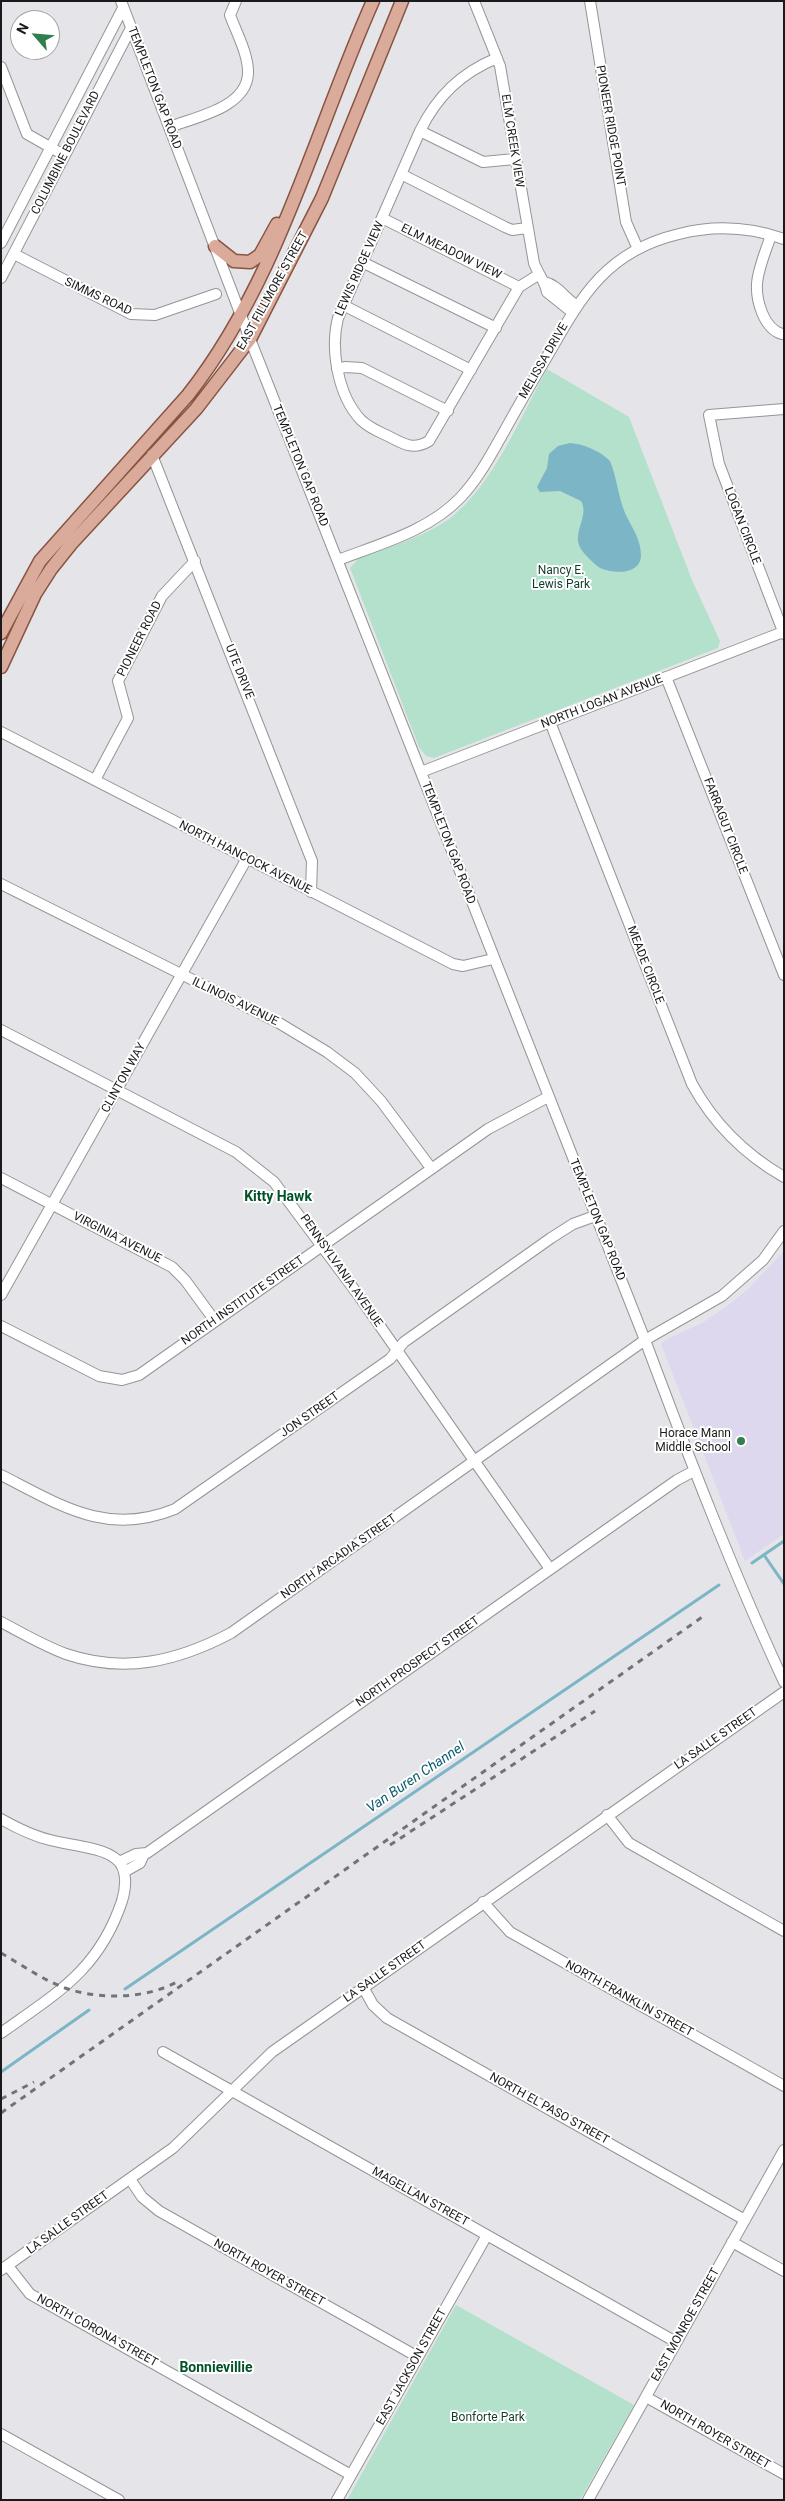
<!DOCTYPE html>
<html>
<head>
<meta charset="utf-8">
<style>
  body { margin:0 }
  #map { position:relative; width:785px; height:2501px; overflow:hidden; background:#e5e5e9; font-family:Roboto,sans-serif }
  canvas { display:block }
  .frame { position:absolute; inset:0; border:2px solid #1a1a1c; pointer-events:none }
  .north { position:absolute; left:10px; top:10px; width:50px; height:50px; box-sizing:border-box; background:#fff; border:1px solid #a3a3a4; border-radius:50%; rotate:297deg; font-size:14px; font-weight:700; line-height:20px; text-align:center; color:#1a1a1c }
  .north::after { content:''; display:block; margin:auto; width:18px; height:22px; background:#317f4e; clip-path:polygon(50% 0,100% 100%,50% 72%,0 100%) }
</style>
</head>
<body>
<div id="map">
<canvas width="785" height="2501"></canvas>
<div class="frame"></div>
<div class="north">N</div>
</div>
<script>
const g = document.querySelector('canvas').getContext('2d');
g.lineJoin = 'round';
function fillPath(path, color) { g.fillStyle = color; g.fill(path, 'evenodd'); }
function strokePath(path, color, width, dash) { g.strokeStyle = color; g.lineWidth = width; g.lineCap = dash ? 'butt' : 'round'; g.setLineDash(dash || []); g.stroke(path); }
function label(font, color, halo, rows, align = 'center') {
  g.font = font + ' Roboto,sans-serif'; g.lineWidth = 4; g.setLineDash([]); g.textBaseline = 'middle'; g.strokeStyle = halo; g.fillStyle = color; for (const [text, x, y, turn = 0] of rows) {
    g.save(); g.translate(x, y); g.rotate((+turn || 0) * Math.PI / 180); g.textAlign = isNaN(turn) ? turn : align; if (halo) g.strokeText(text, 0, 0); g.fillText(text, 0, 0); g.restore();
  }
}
const education = new Path2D(`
  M 784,1251 L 784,1534 L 745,1561 L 661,1344 L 665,1340 L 702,1323 L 727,1306 L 748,1289 Z`);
const green = new Path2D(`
  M 547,369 L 629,417 L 692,580 L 720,641 L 718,648 L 434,758 L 426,756 L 419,747 L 350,568 L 358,559 C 388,547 422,538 449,519 C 492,487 521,416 547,369 Z
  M 456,2305 L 634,2405 L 580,2500 L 347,2500 Z`);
const water = new Path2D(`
  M 570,443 C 584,444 600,451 610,461 C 617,478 618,496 625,513 C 632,528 641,539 641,556 C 640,575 613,574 600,568 C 594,564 585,555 581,549 C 571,533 590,516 581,501 L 560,491 L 540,492 L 537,487 L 547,468 L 549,454 L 558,446 Z`);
const stream = new Path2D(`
  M 764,1555 L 784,1584
  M 752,1563 L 784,1541
  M 125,1989 L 719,1585
  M 1,2072 L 89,2010`);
const minor = new Path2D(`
  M 121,1 L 250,339 L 645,1340 C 688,1455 732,1570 784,1682
  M 474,1 L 500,66 L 534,263 C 538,274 545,281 547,292 L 572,312
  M 590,1 L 626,222 L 638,249
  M 497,58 C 461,73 437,96 420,131 L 338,318 C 330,349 338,396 361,420 C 369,428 380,432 390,437 C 405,445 414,450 429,441 L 519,287 L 538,275
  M 1,67 L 27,134 L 64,155
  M 170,127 C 195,117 246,108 248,74 C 249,55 236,32 230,15 L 236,1
  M 420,131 L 483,162 L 515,159
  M 401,174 L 505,227 L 512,230 L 527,228
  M 382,218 L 519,287
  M 771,235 C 766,251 758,268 757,284 C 756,301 764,329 782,334
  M 1,243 L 123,8
  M 14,254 L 131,314 L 155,315 L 216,294
  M 362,262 L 496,328
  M 1,278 L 131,28
  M 545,282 C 557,285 565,298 576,305
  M 343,305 L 471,370
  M 337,369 L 345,367 L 362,368 L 448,411
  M 784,409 L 709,415 L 719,464 L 784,634
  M 152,455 L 312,861 L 311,892
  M 338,560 C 380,544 429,531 461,497 C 478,479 489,458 501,437 C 516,410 532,382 548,355 C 582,295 607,251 679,234 C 714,225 750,227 784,239
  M 666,677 L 784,975
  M 550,722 L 692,1084 C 714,1124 744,1154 784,1177
  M 1,732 L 453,964 L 463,966 L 493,959
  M 421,772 L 783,632
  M 95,780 L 128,718 L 118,681 L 162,596 L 195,561
  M 1,884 L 279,1023 L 327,1052 L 355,1073 L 381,1101 L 431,1168
  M 1,1030 L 236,1152 L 274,1182 L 359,1296 L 550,1569
  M 1,1178 L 172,1267 L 185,1280 L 215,1321
  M 1,1295 L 246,860
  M 1,1326 L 99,1376 L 122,1380 L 139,1375 L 488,1129 L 548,1097
  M 1,1475 C 60,1505 107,1537 175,1509 L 390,1359 L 404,1342 L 551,1238 L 573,1224 L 595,1216
  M 1,1622 C 22,1633 44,1646 66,1654 C 125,1674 178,1661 231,1633 L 645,1340 L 722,1296 L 763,1260 L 784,1231
  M 607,1815 L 629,1843 L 784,1931
  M 1,1819 C 17,1828 33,1836 50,1840 C 68,1845 102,1847 116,1859 C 128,1868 126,1888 122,1901 C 99,1970 57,1993 1,2033
  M 119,1862 L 136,1854 L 147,1853 L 677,1480 L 694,1471
  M 124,1872 L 140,1863 L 144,1854
  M 483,1902 L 510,1932 L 784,2086
  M 363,1987 L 373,2005 L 387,2018 L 745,2220
  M 163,2052 L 676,2342
  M 130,2179 L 142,2197 L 159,2211 L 418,2357
  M 732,2242 L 784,2271
  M 8,2266 L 30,2294 L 351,2475
  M 1,2270 L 173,2148 L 272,2052 L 784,1692
  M 646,2397 L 784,2474
  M 1,2434 L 119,2500
  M 337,2500 L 487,2235
  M 588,2500 L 784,2150`);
const major = new Path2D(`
  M 215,246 L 234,261 L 250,262 L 260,255 L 277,224
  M 1,633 L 40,561 L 188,395 C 279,279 314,133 373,1
  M 1,667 L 35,594 L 51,569 L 71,544 L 196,409 L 250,339 L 322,198 L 402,1`);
const rail = new Path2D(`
  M 390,1845 L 595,1711
  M 1,1953 C 22,1965 43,1980 65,1988 C 100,2000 145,1999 177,1982
  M 1,2099 L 34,2082
  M 1,2113 L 705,1615`);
const markers = [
  [741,1441,5,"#317f4e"]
];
const streetNames = [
  ["TEMPLETON GAP ROAD",154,88,69],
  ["PIONEER RIDGE POINT",610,126,80],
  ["ELM CREEK VIEW",512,141,81],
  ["COLUMBINE BOULEVARD",66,153,-63],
  ["ELM MEADOW VIEW",451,252,26],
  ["LEWIS RIDGE VIEW",360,269,-66],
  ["EAST FILLMORE STREET",273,291,-61],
  ["SIMMS ROAD",98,297,25],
  ["MELISSA DRIVE",544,361,-60],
  ["TEMPLETON GAP ROAD",300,466,68],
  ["LOGAN CIRCLE",742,526,69],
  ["PIONEER ROAD",140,639,-63],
  ["UTE DRIVE",239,672,68],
  ["NORTH LOGAN AVENUE",602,702,-21],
  ["FARRAGUT CIRCLE",725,826,69],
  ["TEMPLETON GAP ROAD",448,843,69],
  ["NORTH HANCOCK AVENUE",245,858,27],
  ["MEADE CIRCLE",645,965,69],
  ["ILLINOIS AVENUE",235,1002,26],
  ["CLINTON WAY",124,1078,-61],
  ["TEMPLETON GAP ROAD",597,1220,68],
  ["VIRGINIA AVENUE",117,1238,27],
  ["PENNSYLVANIA AVENUE",341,1271,55],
  ["NORTH INSTITUTE STREET",243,1301,-35],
  ["JON STREET",310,1415,-35],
  ["NORTH ARCADIA STREET",339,1557,-35],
  ["NORTH PROSPECT STREET",418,1662,-35],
  ["LA SALLE STREET",716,1739,-35],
  ["LA SALLE STREET",385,1972,-35],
  ["NORTH FRANKLIN STREET",629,1999,29],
  ["NORTH EL PASO STREET",549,2109,29],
  ["MAGELLAN STREET",420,2197,29],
  ["LA SALLE STREET",68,2223,-36],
  ["NORTH ROYER STREET",269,2273,29],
  ["EAST MONROE STREET",686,2325,-61],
  ["NORTH CORONA STREET",97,2331,29],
  ["EAST JACKSON STREET",412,2367,-61],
  ["NORTH ROYER STREET",715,2435,30]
];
const parkNames = [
  ["Nancy E.",561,571],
  ["Lewis Park",561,585],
  ["Bonforte Park",488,2418]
];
const poiNames = [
  ["Horace Mann",731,1434],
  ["Middle School",731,1448]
];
const neighbourhoodNames = [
  ["Kitty Hawk",278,1197],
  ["Bonnievillie",216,2368]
];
const waterNames = [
  ["Van Buren Channel",416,1778,-34]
];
fillPath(education, '#ded8ee');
fillPath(green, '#b4e1cb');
fillPath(water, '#7bb5c6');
strokePath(stream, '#7bb5c6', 3);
strokePath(minor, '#959598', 12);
strokePath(major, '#875442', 15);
strokePath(minor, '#fff', 10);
strokePath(major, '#daab9a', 12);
strokePath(rail, '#737376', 3, [6, 6]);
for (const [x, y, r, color] of markers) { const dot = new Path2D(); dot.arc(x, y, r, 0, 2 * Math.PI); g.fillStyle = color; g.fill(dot); strokePath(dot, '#fff', 2); }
label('12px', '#1a1a1c', '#fff', streetNames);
label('12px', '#113c2b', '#fff', parkNames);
label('12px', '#1a1a1c', '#fff', poiNames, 'right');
label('bold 14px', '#005228', '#fff', neighbourhoodNames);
label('italic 14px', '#0c5c6f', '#fff', waterNames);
</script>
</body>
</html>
